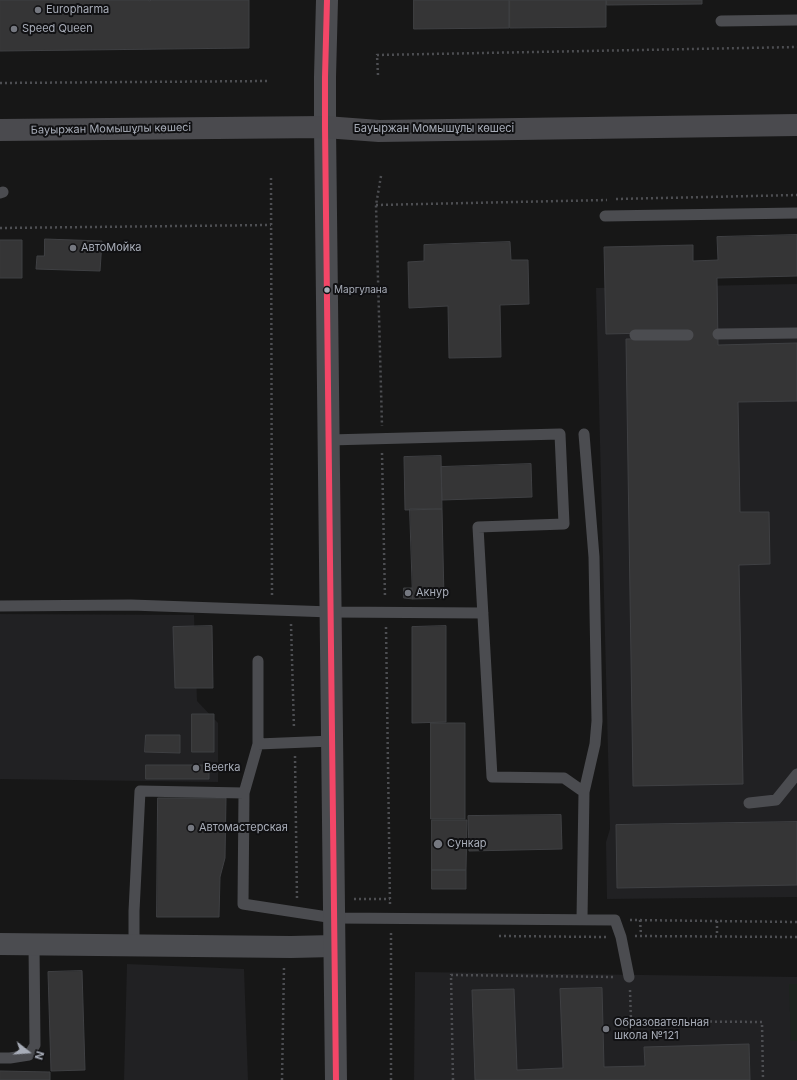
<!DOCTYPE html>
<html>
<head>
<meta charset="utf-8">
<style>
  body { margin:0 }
  #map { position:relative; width:797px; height:1080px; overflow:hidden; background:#171717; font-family:Inter,sans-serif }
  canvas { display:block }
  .north { position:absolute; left:8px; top:1032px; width:40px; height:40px; -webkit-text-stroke:3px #111113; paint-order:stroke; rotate:107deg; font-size:11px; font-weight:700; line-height:16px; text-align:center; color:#a8adb8 }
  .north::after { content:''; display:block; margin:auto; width:14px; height:18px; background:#a8adb8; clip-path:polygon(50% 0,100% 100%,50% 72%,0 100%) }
</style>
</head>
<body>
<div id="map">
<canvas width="797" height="1080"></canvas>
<div class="north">N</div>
</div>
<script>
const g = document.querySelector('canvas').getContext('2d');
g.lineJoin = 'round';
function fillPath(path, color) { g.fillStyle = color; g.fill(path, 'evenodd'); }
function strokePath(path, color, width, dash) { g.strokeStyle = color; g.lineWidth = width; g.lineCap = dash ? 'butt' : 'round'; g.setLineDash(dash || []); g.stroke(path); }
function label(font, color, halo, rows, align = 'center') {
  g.font = font + ' Inter,sans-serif'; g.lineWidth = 4; g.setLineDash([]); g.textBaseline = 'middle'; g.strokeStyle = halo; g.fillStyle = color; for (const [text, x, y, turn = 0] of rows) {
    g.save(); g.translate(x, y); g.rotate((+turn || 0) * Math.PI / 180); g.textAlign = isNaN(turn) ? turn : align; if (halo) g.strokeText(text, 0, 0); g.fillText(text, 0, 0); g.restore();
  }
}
const built = new Path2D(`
  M 797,284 L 797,897 L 607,899 L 606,842 L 610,829 L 596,288 Z
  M 0,614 L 194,615 L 197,701 L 218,723 L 218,782 L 0,779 Z
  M 127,964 L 244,969 L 248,1080 L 124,1080 Z
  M 415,972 L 797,977 L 797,1080 L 414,1080 Z`);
const green = new Path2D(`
  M 789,984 L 797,984 L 797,1041 L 791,1041 Z`);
const building = new Path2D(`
  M 0,0 L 149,0 L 149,1 L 152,0 L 249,0 L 249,48 L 0,51 Z
  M 414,0 L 509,0 L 509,28 L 414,29 Z
  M 510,0 L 606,0 L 606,27 L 510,28 Z
  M 607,0 L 702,0 L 702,4 L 607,5 Z
  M 797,235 L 797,276 L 717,278 L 718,345 L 797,343 L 797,401 L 738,402 L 740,512 L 769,512 L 770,564 L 739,565 L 743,784 L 633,786 L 626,339 L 688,338 L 688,332 L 606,334 L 604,247 L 693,245 L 693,261 L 718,260 L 717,237 Z
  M 45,239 L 102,241 L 100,271 L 36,269 L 37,256 L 44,256 Z
  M 0,240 L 22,240 L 22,278 L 0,278 Z
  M 510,242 L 511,260 L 528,260 L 529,304 L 500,305 L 501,357 L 449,358 L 448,306 L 409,308 L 408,262 L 424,261 L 424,245 Z
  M 441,456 L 442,509 L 405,510 L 404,457 Z
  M 531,464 L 532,497 L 442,500 L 441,467 Z
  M 410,509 L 442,509 L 444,598 L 413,599 Z
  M 404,588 L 412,588 L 413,599 L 404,598 Z
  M 212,626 L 213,688 L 175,688 L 173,627 Z
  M 446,626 L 446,722 L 412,723 L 412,627 Z
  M 192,714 L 214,714 L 214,752 L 192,752 Z
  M 431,723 L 465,723 L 465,819 L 431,819 Z
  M 146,735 L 180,735 L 180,753 L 145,752 Z
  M 146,765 L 209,765 L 209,779 L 146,779 Z
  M 158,798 L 226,798 L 225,858 L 220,877 L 219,917 L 157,917 Z
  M 561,815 L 562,849 L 469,851 L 468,816 Z
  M 432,820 L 467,820 L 466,870 L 432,870 Z
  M 797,822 L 797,885 L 617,888 L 616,825 Z
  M 432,870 L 466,870 L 466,889 L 432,889 Z
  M 82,971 L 85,1070 L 51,1071 L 48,972 Z
  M 602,988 L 604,1067 L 645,1066 L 644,1047 L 749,1044 L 750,1080 L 475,1080 L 472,990 L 514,989 L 517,1070 L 563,1068 L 560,989 Z
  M 0,1071 L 50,1072 L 50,1080 L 0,1080 Z`);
const path = new Path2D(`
  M 378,75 L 377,55 L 797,47
  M 0,83 L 270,81
  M 381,176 L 376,205 L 382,426
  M 271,178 L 272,595
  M 616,199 L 797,195
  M 376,205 L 607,200
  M 0,228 L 271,225
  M 382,453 L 385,598
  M 291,624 L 294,729
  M 386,627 L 390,904
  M 295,756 L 297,899
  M 354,899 L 390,899
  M 630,920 L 797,922
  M 640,920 L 641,935
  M 717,921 L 717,936
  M 499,936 L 606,937
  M 635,936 L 797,937
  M 630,990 L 631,1021 L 762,1022 L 763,1080
  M 282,1080 L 284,967
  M 391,1080 L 391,933
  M 453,1080 L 451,975 L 615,977`);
const service = new Path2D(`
  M 721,21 L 797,20
  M 0,193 L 3,192
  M 605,216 L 797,213
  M 718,334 L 797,333
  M 635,335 L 688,335
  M 584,434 L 594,557 L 597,721 L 595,744 L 584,792
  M 329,440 L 560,434 L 564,524 L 478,527 L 492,777 L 564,778 L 584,792 L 582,919
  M 0,606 L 131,605 L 331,612 L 483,613
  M 258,661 L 258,744 L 244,793 L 243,904 L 334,918 L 615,920 L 621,937 L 629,977
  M 258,744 L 332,741
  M 749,803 L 776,800 L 797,774
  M 134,946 L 134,911 L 140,791 L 244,793
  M 0,1058 L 10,1058 L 29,1055 L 35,1045 L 34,945`);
const minor = new Path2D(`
  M 0,944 L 291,947 L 334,946`);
const tertiary = new Path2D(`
  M 327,0 L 325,77 L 325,127 L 336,1080`);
const secondary = new Path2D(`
  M 0,130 L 325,127 L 379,131 L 797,125`);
const bus1 = new Path2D(`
  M 327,0 L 325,77 L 325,127 L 336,1080`);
const markers = [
  [38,10,4,"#757880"],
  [14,29,4,"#757880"],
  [73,248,4,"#757880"],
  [327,290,3.5,"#a8adb8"],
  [408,593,4,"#757880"],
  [196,768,4,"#757880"],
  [191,828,4,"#757880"],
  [438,844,5,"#757880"],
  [606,1029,4,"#757880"]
];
const busNames = [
  ["Маргулана",334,290]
];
const poiNames = [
  ["Europharma",46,10],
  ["Speed Queen",22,29],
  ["АвтоМойка",81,248],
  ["Акнур",416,593],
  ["Beerka",204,768],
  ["Автомастерская",199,828],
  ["Сункар",447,844],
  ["Образовательная",614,1023],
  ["школа №121",614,1036]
];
const streetNames = [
  ["Бауыржан Момышұлы көшесі",111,129,-1],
  ["Бауыржан Момышұлы көшесі",434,129]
];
fillPath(built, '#212123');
fillPath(green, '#1d241e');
fillPath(building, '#353536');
strokePath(building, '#3f4043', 1);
strokePath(path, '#4d4e52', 2.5, [2, 3]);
strokePath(service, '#4b4c50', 11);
strokePath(minor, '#4b4c50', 22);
strokePath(tertiary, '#4b4c50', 22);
strokePath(secondary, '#4a4a4e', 22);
strokePath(bus1, '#f34667', 6);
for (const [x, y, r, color] of markers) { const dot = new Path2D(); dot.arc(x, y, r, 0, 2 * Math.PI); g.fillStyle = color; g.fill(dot); strokePath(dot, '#111113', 1.5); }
label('10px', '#a8adb8', '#111113', busNames, 'left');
label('11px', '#a8adb8', '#111113', poiNames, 'left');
label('11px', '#a8adb8', '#111113', streetNames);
</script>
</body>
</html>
